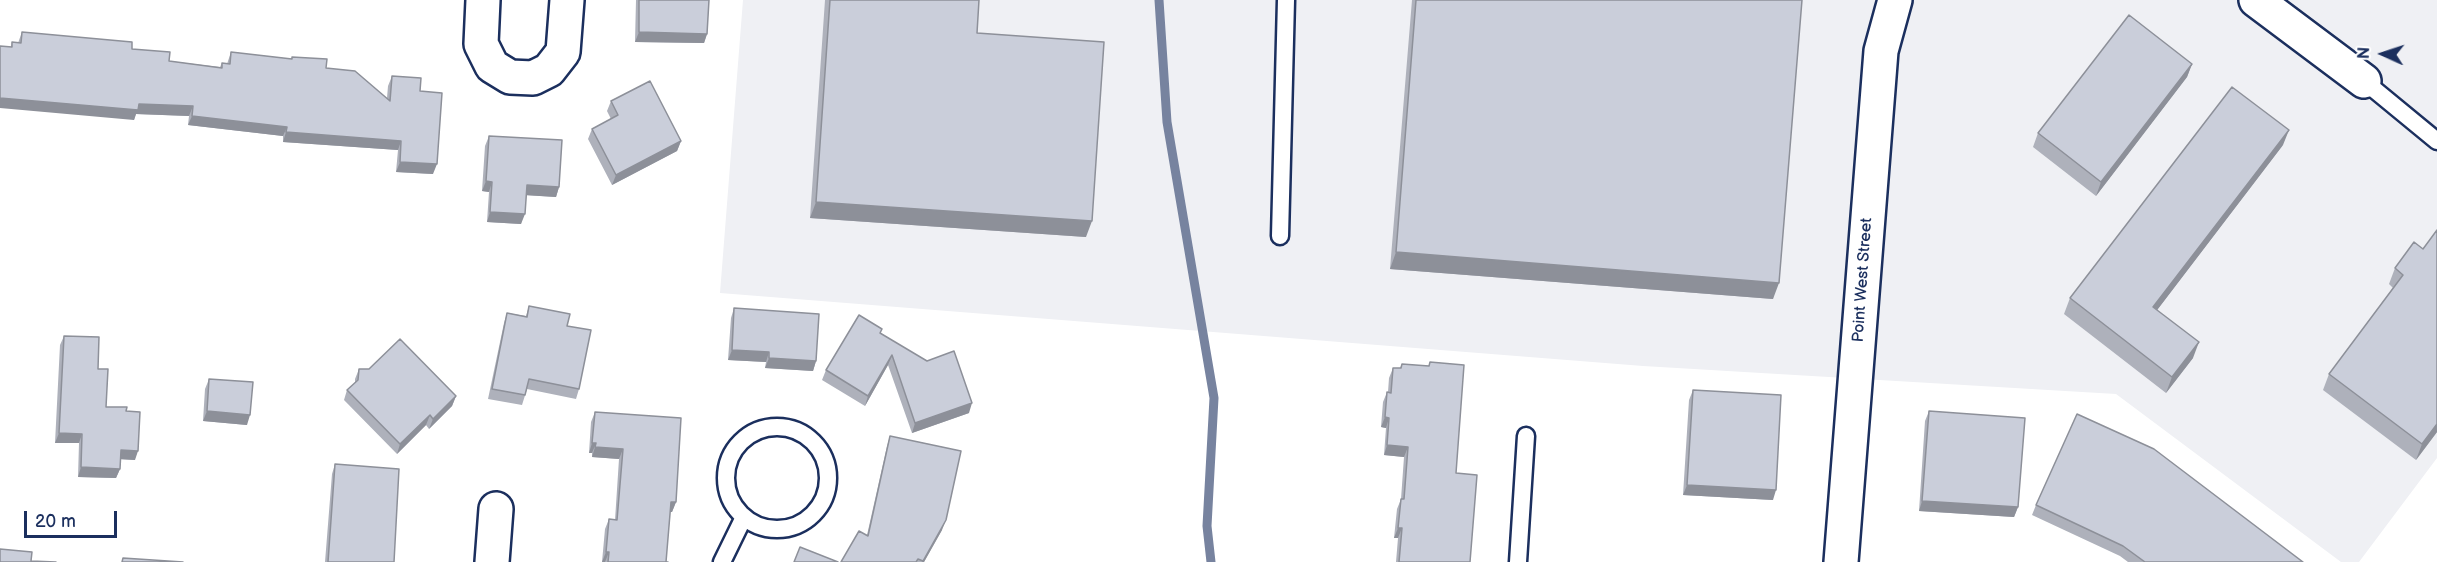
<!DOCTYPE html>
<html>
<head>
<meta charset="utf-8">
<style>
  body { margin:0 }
  #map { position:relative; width:2437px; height:562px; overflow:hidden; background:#fff; font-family:"Balsamiq Sans",sans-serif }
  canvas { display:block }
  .north { position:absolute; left:2353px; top:24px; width:60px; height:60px; -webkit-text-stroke:4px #fff; paint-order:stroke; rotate:273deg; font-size:16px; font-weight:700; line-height:24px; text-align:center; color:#1b2f5e }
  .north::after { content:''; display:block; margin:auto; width:21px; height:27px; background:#1b2f5e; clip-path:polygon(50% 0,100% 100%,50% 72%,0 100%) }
  .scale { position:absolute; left:24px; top:511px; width:93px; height:27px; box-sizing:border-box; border:3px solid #1b2f5e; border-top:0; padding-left:8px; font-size:18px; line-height:21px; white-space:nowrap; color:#1b2f5e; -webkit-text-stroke:4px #fff; paint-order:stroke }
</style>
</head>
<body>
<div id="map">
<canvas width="2437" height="562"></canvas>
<div class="north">N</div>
<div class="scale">20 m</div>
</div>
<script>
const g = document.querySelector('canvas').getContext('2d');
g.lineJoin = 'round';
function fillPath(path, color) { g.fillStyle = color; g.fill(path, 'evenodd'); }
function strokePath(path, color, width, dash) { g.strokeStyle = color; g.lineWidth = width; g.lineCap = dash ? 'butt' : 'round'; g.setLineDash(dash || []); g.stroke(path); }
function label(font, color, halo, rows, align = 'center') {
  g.font = font + ' "Balsamiq Sans",sans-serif'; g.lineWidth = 4.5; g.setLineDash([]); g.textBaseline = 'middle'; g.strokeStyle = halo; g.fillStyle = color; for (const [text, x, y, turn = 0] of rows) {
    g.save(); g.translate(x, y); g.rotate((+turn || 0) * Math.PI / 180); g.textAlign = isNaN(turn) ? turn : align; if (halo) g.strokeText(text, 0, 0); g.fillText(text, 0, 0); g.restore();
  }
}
const built = new Path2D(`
  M 743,0 L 2437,0 L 2437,458 L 2359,562 L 2341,562 L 2116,394 L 1643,366 L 720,293 Z`);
const stream = new Path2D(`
  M 1159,0 L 1167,122 L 1214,398 L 1207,526 L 1211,562`);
const lane = new Path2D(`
  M 2364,81 L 2437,141
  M 1280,236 L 1286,0
  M726 478a51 51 0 1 1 102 0a51 51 0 1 1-102 0Z
  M 722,562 L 744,517
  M 1518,562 L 1526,436`);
const street = new Path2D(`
  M 483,0 L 481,44 L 492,66 L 510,77 L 533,78 L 549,70 L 563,52 L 567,0
  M 2256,0 L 2364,81
  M 492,562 L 496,509
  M 1841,562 L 1881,51 L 1895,0`);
const wall = new Path2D(`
  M 636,0 L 709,0 L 707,34 L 704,43 L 635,42 Z
  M 825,0 L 979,0 L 977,33 L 1086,237 L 810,218 Z
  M 1412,0 L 1802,0 L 1773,299 L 1390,269 Z
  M 22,32 L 132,49 L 169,61 L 220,67 L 222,63 L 227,64 L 231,52 L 292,59 L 292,57 L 326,68 L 387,98 L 388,86 L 392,76 L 420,91 L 433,174 L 396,172 L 398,150 L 283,142 L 283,136 L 188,125 L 189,116 L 136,114 L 134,120 L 11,46 L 12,42 L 18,43 Z
  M 2192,64 L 2187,77 L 2096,196 L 2033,147 L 2038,133 Z
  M 611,101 L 681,141 L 677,151 L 612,185 L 588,139 L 592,129 L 611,119 L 607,111 Z
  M 489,136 L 559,187 L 556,197 L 526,195 L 521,224 L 487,222 L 489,192 L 482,191 L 485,146 Z
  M 2283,145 L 2157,310 L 2193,358 L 2166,393 L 2064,314 L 2070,298 Z
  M 2437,230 L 2437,432 L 2416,460 L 2323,390 L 2329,374 L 2393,288 L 2389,284 L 2395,268 L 2423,249 Z
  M 529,306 L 567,326 L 579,389 L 576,399 L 527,389 L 522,405 L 488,399 L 504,323 L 507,313 L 526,316 Z
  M 734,308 L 816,361 L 813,371 L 765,368 L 766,362 L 728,360 L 731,318 Z
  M 881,333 L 969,413 L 912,433 L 888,365 L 865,406 L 822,380 L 826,370 Z
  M 64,336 L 98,369 L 106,407 L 126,411 L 135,460 L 120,459 L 120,469 L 116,478 L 78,477 L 79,443 L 55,443 L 60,345 Z
  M 1430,362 L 1456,473 L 1470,562 L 1396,562 L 1398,538 L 1394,538 L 1397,509 L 1401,499 L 1404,457 L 1384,455 L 1386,428 L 1381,427 L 1383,402 L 1387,392 L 1388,392 L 1389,378 L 1393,368 L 1400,368 L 1402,364 L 1429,366 Z
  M 359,369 L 456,396 L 452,406 L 429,429 L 426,425 L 397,454 L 344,400 L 347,390 L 355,383 L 355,379 Z
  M 209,379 L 247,425 L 203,421 L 205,389 Z
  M 1693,390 L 1773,500 L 1683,495 L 1689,400 Z
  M 1929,411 L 2018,507 L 2014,517 L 1919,511 L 1925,421 Z
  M 595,412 L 676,502 L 672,512 L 670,512 L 666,562 L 668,562 L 602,562 L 605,529 L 609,519 L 615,520 L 619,459 L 592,457 L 592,453 L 589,453 L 591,422 Z
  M 890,436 L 942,530 L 924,562 L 841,562 L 867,535 L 887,446 Z
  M 335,464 L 394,562 L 325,562 L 332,474 Z
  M 2036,505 L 2303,562 L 2128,562 L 2120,556 L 2032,515 Z`);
const shadedWall = new Path2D(`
  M 639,32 L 707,34 L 704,43 L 635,42 Z
  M 2192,64 L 2187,77 L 2096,196 L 2101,182 Z
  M 0,98 L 139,104 L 193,106 L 189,116 L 136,114 L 134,120 L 0,108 Z
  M 192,116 L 287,127 L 283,136 L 188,125 Z
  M 2289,130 L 2283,145 L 2148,322 L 2153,307 Z
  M 286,132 L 401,141 L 398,150 L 283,142 Z
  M 681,141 L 677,151 L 612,185 L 616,175 Z
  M 400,162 L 437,164 L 433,174 L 396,172 Z
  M 486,181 L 492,182 L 489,192 L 482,191 Z
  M 527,185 L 559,187 L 556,197 L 523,195 Z
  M 816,202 L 1092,221 L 1086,237 L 810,218 Z
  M 490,212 L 525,214 L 521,224 L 487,222 Z
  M 1396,252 L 1779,283 L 1773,299 L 1390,269 Z
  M 2199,342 L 2193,358 L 2166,393 L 2172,377 Z
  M 732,350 L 769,352 L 766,362 L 728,360 Z
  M 892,355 L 888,365 L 865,406 L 868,396 Z
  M 769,358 L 816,361 L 813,371 L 765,368 Z
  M 456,396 L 452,406 L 429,429 L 433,419 Z
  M 972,403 L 969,413 L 912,433 L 915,423 Z
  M 207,411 L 250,415 L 247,425 L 203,421 Z
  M 430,415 L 426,425 L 397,454 L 400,444 Z
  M 1385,417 L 1389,418 L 1386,428 L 1381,427 Z
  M 2437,424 L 2437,432 L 2416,460 L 2422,444 Z
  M 59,433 L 82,434 L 79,443 L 55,443 Z
  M 592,443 L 596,443 L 592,453 L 589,453 Z
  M 1387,445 L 1408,447 L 1404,457 L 1384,455 Z
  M 595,447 L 623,449 L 619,459 L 592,457 Z
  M 121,450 L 138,451 L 135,460 L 117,459 Z
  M 81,467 L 120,469 L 116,478 L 78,477 Z
  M 1687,485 L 1776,490 L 1773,500 L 1683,495 Z
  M 1922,501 L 2018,507 L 2014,517 L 1919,511 Z
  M 671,502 L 676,502 L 672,512 L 668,512 Z
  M 946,520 L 942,530 L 924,562 L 922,562 Z
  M 1398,528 L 1402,528 L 1398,538 L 1394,538 Z
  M 606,552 L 609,552 L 605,562 L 602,562 Z`);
const building = new Path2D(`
  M 639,0 L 709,0 L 707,34 L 639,32 Z
  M 830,0 L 979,0 L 977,33 L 1104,42 L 1092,221 L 816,202 Z
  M 1416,0 L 1802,0 L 1779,283 L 1396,252 Z
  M 2129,15 L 2192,64 L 2101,182 L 2038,133 Z
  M 22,32 L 132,42 L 132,49 L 170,52 L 169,61 L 222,68 L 222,63 L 230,64 L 231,52 L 292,59 L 292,57 L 327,59 L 326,68 L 355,71 L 390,101 L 392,76 L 421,78 L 420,91 L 442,93 L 437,164 L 400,162 L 401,141 L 286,132 L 287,127 L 192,116 L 193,106 L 139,104 L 138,110 L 0,98 L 0,46 L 12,47 L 12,42 L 21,43 Z
  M 650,81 L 681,141 L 616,175 L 592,129 L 618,115 L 611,101 Z
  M 2232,87 L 2289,130 L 2153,307 L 2199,342 L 2172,377 L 2070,298 Z
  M 489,136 L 562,140 L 559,187 L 527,185 L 525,214 L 490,212 L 492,182 L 486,181 Z
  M 2437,230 L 2437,424 L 2422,444 L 2329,374 L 2403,275 L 2395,268 L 2414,242 L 2423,249 Z
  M 529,306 L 570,314 L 567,326 L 591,330 L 579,389 L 529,379 L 525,395 L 492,389 L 507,313 L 527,317 Z
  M 734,308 L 819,314 L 816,361 L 769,358 L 769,352 L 732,350 Z
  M 859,315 L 882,329 L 880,333 L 927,361 L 954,351 L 972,403 L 915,423 L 892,355 L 868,396 L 826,370 Z
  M 64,336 L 99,337 L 98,369 L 108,369 L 106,407 L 127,407 L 126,411 L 140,412 L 138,451 L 121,450 L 120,469 L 81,467 L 82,434 L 59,433 Z
  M 400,339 L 456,396 L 433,419 L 430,415 L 400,444 L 347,390 L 358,380 L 359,369 L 369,369 Z
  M 1430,362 L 1464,365 L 1456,473 L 1477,475 L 1470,562 L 1399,562 L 1402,528 L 1398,528 L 1401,499 L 1404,499 L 1408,447 L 1387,445 L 1389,418 L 1385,417 L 1387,392 L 1391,393 L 1393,368 L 1401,368 L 1402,364 L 1429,366 Z
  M 209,379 L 253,382 L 250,415 L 207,411 Z
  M 1693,390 L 1781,395 L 1776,490 L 1687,485 Z
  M 1929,411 L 2025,418 L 2018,507 L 1922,501 Z
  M 595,412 L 681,418 L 676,502 L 671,502 L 666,562 L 668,562 L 608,562 L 609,552 L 606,552 L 609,519 L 617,520 L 623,449 L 595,447 L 596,443 L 592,443 Z
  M 2077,414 L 2154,449 L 2303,562 L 2145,562 L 2123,546 L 2036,505 Z
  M 890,436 L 961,451 L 946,520 L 923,561 L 918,559 L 916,562 L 841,562 L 859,531 L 868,536 Z
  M 335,464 L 399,469 L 394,562 L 328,562 Z
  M 800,547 L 838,562 L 794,562 Z
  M 0,549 L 32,552 L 31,561 L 56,562 L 0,562 Z
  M 123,558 L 183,562 L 122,562 Z`);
const streetNames = [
  ["Point West Street",1863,280,-86]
];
fillPath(built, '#eff0f4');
strokePath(stream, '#77839f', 9);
strokePath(lane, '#1b2f5e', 21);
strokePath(street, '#1b2f5e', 38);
strokePath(lane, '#fff', 16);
strokePath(street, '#fff', 33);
fillPath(wall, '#aeb1bb');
fillPath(shadedWall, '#8d9099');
fillPath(building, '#caceda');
strokePath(building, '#8d9099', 1.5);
label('16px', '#1b2f5e', '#fff', streetNames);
</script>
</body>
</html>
